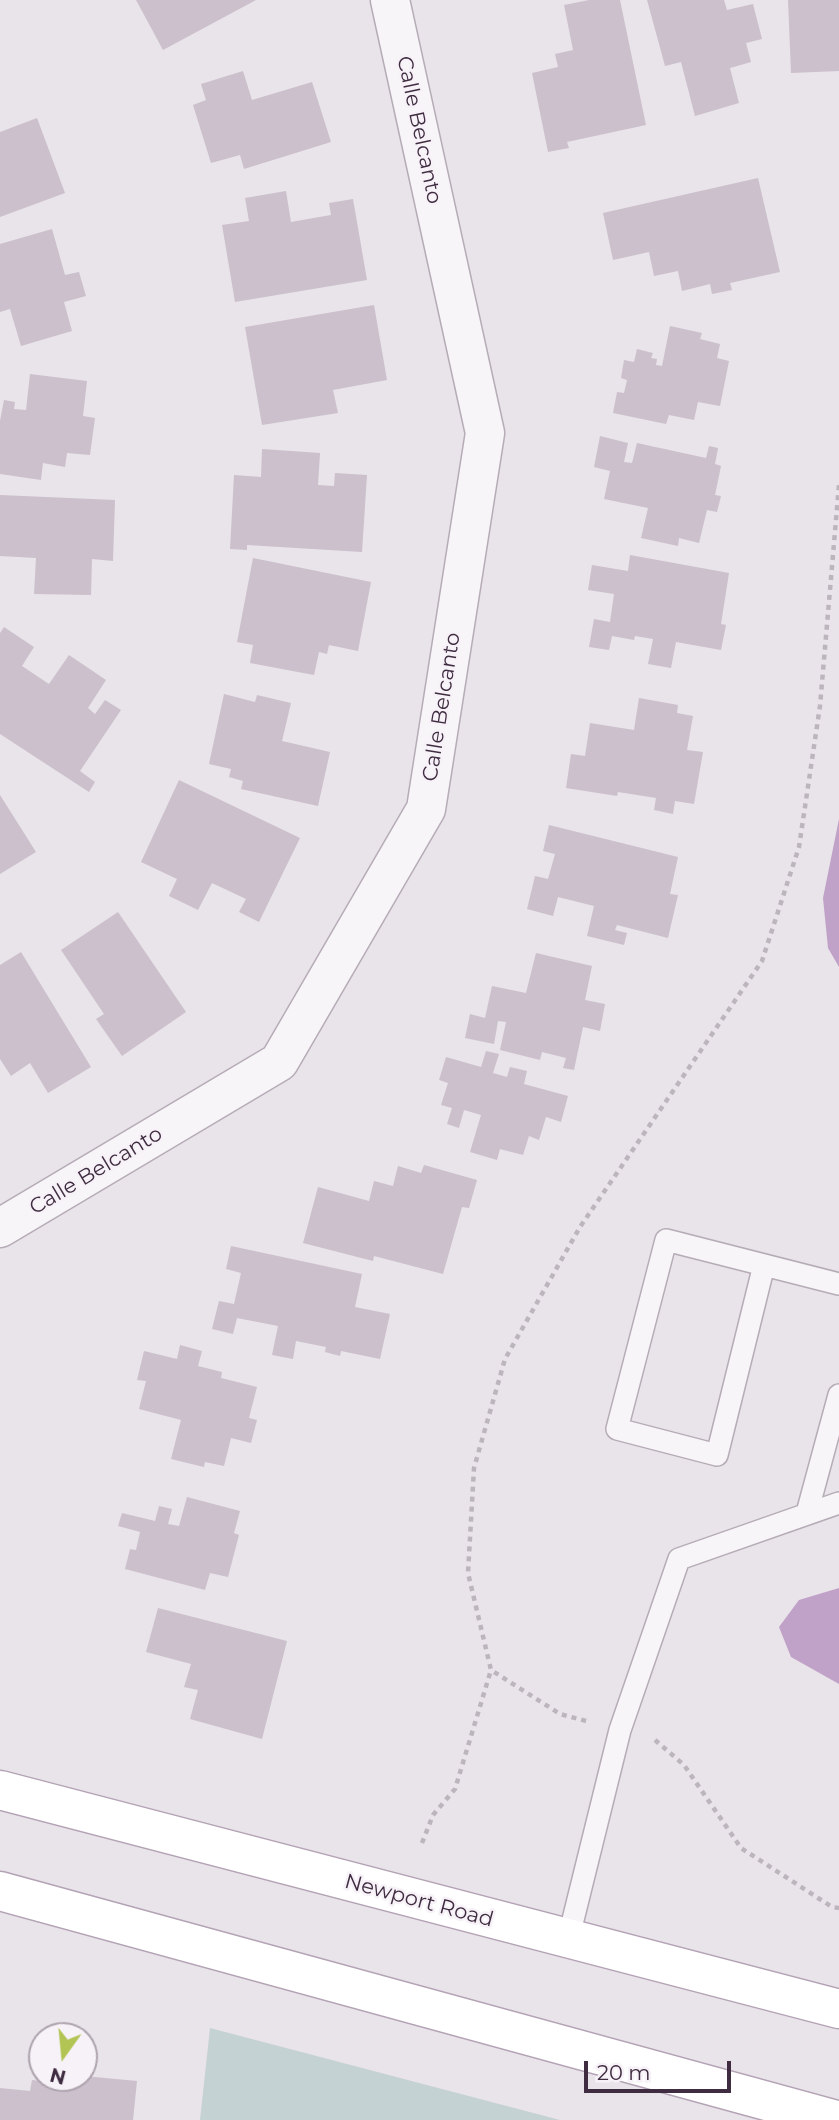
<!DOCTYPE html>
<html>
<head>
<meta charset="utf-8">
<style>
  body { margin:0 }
  #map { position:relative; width:839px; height:2120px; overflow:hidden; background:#e9e3ea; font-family:Montserrat,sans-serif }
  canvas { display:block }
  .north { position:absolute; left:28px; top:2022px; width:70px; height:70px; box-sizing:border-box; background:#f7f2f7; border:2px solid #ada3ae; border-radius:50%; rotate:195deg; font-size:19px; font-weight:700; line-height:28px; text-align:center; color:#3f2c41 }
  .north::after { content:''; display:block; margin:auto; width:24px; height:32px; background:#b2c453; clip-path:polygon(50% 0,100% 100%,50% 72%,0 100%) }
  .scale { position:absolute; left:584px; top:2061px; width:147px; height:32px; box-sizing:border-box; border:4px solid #3f2c41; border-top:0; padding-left:9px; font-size:21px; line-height:24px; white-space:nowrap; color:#3f2c41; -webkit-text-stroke:5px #f7f2f7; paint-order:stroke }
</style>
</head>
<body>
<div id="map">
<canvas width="839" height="2120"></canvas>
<div class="north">N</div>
<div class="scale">20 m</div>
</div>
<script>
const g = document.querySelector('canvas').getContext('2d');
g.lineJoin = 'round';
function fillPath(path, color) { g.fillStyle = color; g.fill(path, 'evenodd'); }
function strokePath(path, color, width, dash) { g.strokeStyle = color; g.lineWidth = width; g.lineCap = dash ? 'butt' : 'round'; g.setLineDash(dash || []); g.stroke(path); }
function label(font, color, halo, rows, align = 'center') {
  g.font = font + ' Montserrat,sans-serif'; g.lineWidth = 5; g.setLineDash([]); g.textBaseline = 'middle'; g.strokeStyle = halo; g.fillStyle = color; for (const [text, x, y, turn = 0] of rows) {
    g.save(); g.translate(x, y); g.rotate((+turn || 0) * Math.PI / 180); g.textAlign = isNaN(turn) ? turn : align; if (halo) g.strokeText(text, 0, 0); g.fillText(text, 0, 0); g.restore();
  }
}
const green = new Path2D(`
  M 210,2028 L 560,2120 L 200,2120 Z`);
const water = new Path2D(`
  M 839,819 L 839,967 L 828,948 L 823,898 Z
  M 839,1588 L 839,1684 L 791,1657 L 779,1627 L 799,1600 Z`);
const building = new Path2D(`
  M 136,0 L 256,0 L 163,50 Z
  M 589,0 L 620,0 L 646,125 L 567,142 L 569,148 L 548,152 L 532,73 L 558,67 L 555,54 L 573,50 L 564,5 Z
  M 647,0 L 724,0 L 727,10 L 753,4 L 762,39 L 746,43 L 751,62 L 730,68 L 739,103 L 695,116 L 681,62 L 665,66 Z
  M 788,0 L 839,0 L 839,71 L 791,73 Z
  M 243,71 L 252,100 L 312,82 L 331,142 L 244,169 L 240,155 L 211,163 L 193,105 L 206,100 L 201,84 Z
  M 37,118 L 65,193 L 0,217 L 0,132 Z
  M 758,178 L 780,272 L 730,283 L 732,290 L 712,294 L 710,284 L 682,291 L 678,271 L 654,276 L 649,252 L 613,260 L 603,213 Z
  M 286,191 L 291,222 L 331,215 L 329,203 L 353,199 L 367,280 L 235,302 L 222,225 L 249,221 L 245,198 Z
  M 52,229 L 65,275 L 79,272 L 86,296 L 64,302 L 72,331 L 21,346 L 10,309 L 0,312 L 0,244 Z
  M 374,305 L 387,380 L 333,390 L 338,413 L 262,425 L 245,327 Z
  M 670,326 L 702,333 L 700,339 L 720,344 L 717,358 L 729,361 L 720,406 L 698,402 L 694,420 L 669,415 L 666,424 L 613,413 L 617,392 L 624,393 L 627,380 L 621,378 L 624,360 L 634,362 L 637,349 L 653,353 L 651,358 L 657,359 L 656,365 L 662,366 Z
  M 30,374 L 87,381 L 83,416 L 95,418 L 90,455 L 67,453 L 65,467 L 43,463 L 41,480 L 0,474 L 0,421 L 4,400 L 15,402 L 14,409 L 26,410 Z
  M 600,436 L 628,443 L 624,462 L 632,463 L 637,443 L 706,458 L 709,446 L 718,448 L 715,464 L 721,466 L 715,495 L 721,496 L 717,512 L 707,510 L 699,543 L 679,538 L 678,546 L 641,538 L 648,508 L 604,499 L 610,471 L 594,467 Z
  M 262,449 L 320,453 L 318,485 L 334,486 L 335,473 L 367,475 L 362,552 L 247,545 L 247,550 L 230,549 L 234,475 L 261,477 Z
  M 0,495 L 115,500 L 113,561 L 92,559 L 91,595 L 34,594 L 36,558 L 0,556 Z
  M 630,555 L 729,573 L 721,624 L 726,625 L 721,650 L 676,642 L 671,668 L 648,664 L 653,639 L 635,636 L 634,640 L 612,636 L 609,650 L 589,647 L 594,619 L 610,622 L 614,594 L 588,590 L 592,565 L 628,571 Z
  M 253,558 L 371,582 L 358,651 L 329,645 L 327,654 L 319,652 L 314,675 L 250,663 L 253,645 L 237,642 Z
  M 4,627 L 34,647 L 22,666 L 49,684 L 69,655 L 106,680 L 88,708 L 95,714 L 105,700 L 121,710 L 80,771 L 95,782 L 89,792 L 0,734 L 0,633 Z
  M 224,694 L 255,702 L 257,695 L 291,703 L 282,741 L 330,752 L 318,806 L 241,789 L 243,781 L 229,777 L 231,769 L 209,764 Z
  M 639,698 L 678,705 L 677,713 L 693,716 L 687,750 L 703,752 L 694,804 L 675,801 L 673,814 L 654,810 L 656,798 L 618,792 L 617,796 L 566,788 L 571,754 L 585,756 L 590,723 L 634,730 Z
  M 179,780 L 300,838 L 259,922 L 239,912 L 246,899 L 212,883 L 198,910 L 169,896 L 177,879 L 141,862 Z
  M 0,795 L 36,852 L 0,874 Z
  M 549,825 L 678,857 L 670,894 L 678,895 L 668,938 L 617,925 L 615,930 L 627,933 L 624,945 L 587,936 L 594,906 L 558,897 L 553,916 L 527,909 L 535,876 L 548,879 L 555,854 L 543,851 Z
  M 118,912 L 186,1012 L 122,1056 L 96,1019 L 104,1014 L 61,950 Z
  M 21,952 L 91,1067 L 48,1093 L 30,1063 L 11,1076 L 0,1059 L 0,965 Z
  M 536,953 L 592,966 L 585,1000 L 605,1004 L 600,1031 L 583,1027 L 574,1070 L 563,1068 L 566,1058 L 542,1052 L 540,1060 L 500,1050 L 506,1022 L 498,1021 L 494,1044 L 465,1038 L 470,1014 L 485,1018 L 492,986 L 526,993 Z
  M 486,1051 L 499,1054 L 493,1073 L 507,1077 L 510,1067 L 527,1071 L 524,1084 L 568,1096 L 561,1122 L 546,1117 L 539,1140 L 529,1136 L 523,1155 L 500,1149 L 497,1160 L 470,1152 L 481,1115 L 464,1110 L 459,1128 L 447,1124 L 452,1108 L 441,1105 L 448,1083 L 439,1080 L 446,1057 L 481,1067 Z
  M 424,1165 L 477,1180 L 469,1208 L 462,1207 L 443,1274 L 374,1256 L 373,1261 L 303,1243 L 318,1187 L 369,1201 L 374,1181 L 393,1186 L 398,1166 L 421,1173 Z
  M 231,1246 L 362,1274 L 355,1307 L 390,1314 L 380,1359 L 341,1351 L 340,1356 L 325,1352 L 326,1347 L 296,1341 L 293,1359 L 272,1355 L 278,1326 L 237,1318 L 233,1334 L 212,1329 L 219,1301 L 234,1304 L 241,1273 L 226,1269 Z
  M 180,1345 L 202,1351 L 198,1366 L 222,1372 L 221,1378 L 257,1387 L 249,1418 L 257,1420 L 251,1443 L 231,1438 L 224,1466 L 205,1462 L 204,1467 L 171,1459 L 181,1420 L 139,1409 L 146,1381 L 137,1380 L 144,1351 L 177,1359 Z
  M 187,1497 L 240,1511 L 234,1533 L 239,1535 L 228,1577 L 210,1573 L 205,1590 L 125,1569 L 130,1549 L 136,1550 L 140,1532 L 118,1526 L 122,1513 L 155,1521 L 159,1506 L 172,1509 L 168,1524 L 179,1526 Z
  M 158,1608 L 287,1641 L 262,1739 L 190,1719 L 198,1690 L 184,1687 L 191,1664 L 146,1652 Z
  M 84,2076 L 137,2081 L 133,2120 L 0,2120 L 0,2088 L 30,2091 L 32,2080 L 68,2084 L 68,2078 L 84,2078 Z`);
const path = new Path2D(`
  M 586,1721 L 560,1714 L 491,1670 L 468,1573 L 474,1468 L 505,1359 L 580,1227 L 762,961 L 799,847 L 820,706 L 839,485
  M 655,1740 L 684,1765 L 741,1848 L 832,1907 L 839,1908
  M 422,1843 L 433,1815 L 455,1789 L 491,1670`);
const lane = new Path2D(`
  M 764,1265 L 717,1455 L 617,1429 L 666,1240 L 839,1284
  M 807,1513 L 839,1395
  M 568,1940 L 620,1730 L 679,1559 L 839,1503`);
const street = new Path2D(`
  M 0,1228 L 279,1062 L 426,809 L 485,433 L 390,0`);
const primary = new Path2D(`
  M 0,1790 L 839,2009
  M 0,1891 L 836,2120`);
const streetNames = [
  ["Calle Belcanto",419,130,78],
  ["Calle Belcanto",442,707,-81],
  ["Calle Belcanto",96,1171,-31],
  ["Newport Road",419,1901,15]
];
fillPath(green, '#c5d2d3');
fillPath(water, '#c0a1c7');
fillPath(building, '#cbc0cc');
strokePath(lane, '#b6acb7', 24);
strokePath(street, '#b6acb7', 41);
strokePath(primary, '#b3a3b5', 41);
strokePath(path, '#bdb5bd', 4.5, [5, 5]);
strokePath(lane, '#f8f5f8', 21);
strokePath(street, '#f8f5f8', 38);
strokePath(primary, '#fff', 38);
label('21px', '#3f2c41', '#f7f2f7', streetNames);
</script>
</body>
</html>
